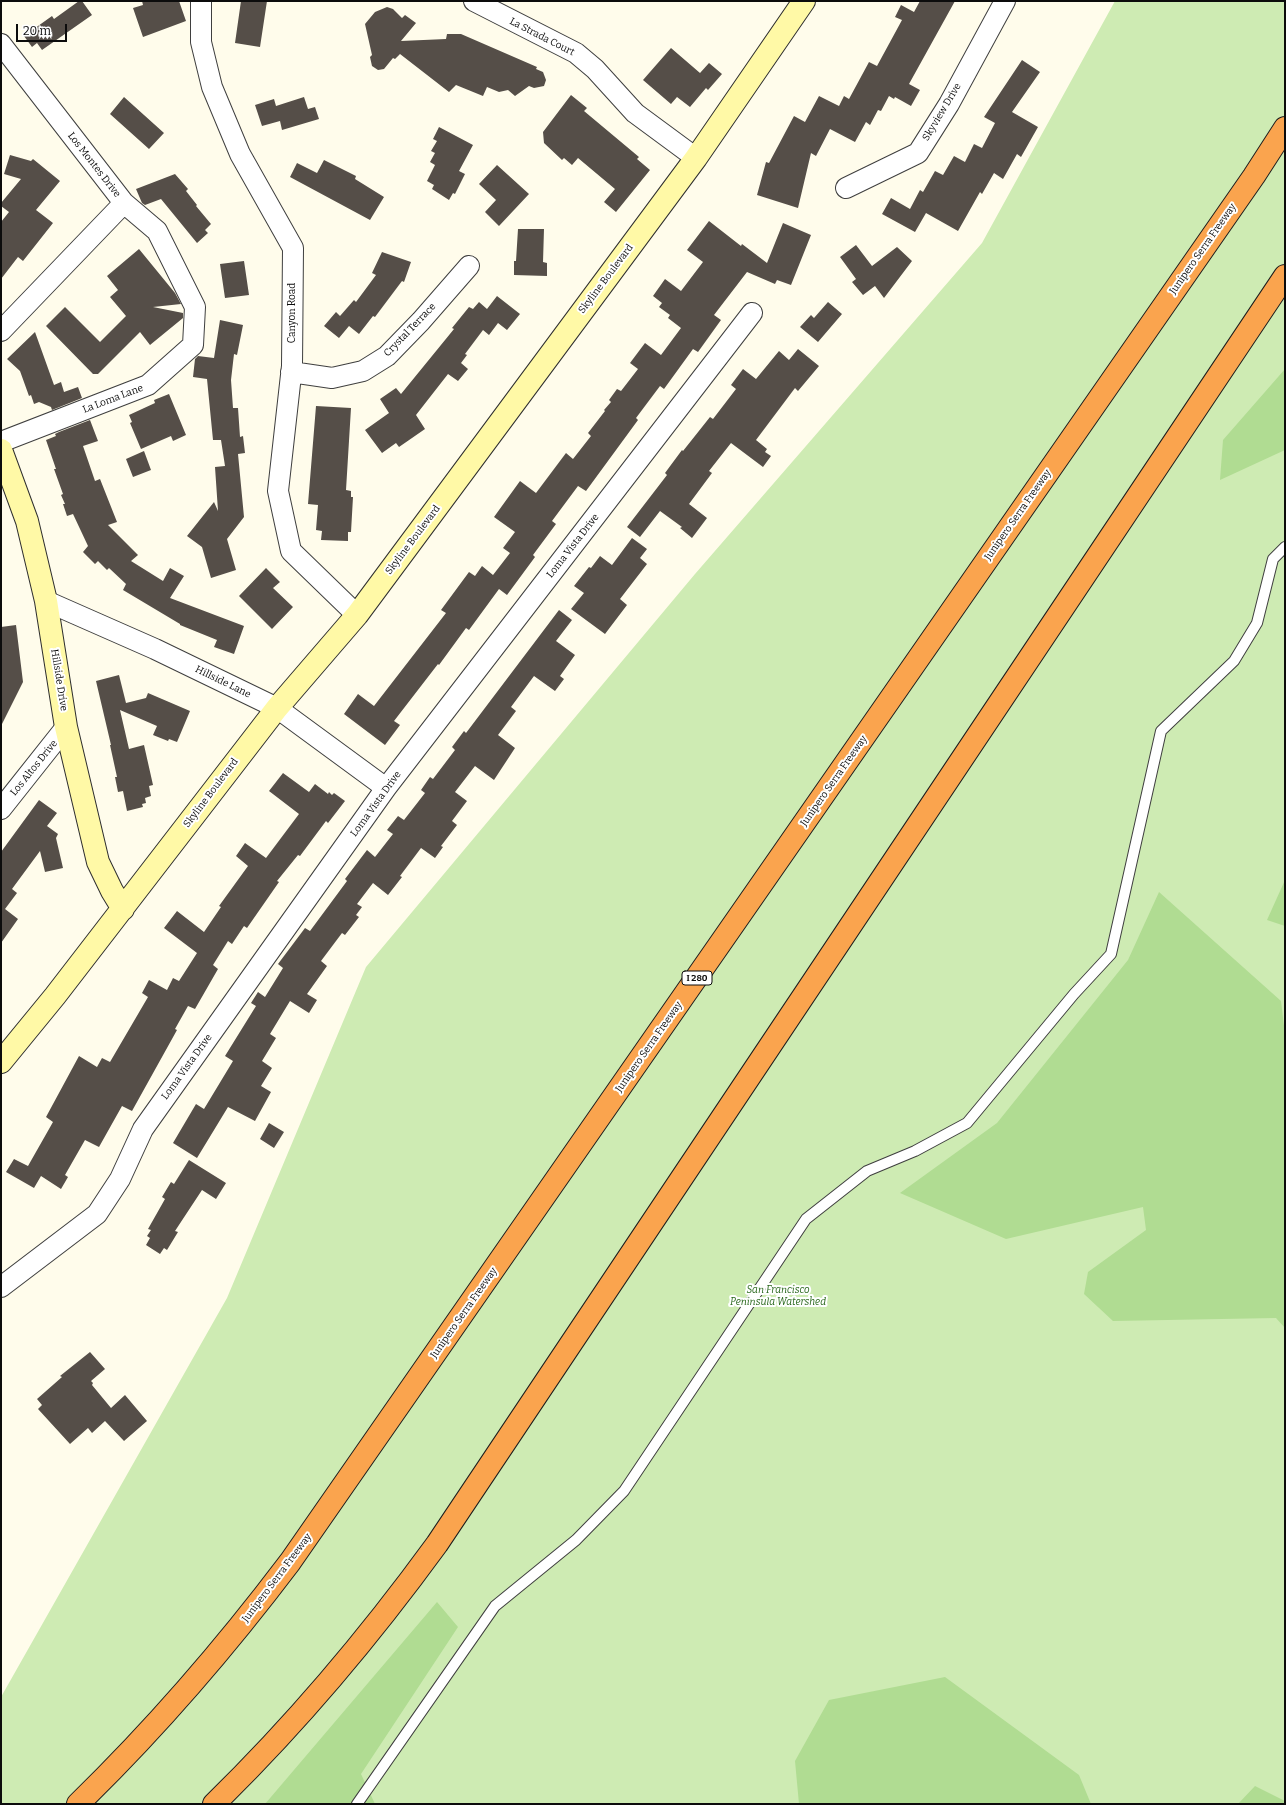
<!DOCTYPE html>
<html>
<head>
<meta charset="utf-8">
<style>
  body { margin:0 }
  #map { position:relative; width:1286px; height:1805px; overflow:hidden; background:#fffceb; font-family:Bitter,serif }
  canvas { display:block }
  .frame { position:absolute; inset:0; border:2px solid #0c0c0c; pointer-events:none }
  .scale { position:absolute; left:16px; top:24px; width:51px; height:18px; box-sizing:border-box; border:2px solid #0c0c0c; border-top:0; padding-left:5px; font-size:12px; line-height:14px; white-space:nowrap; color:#0c0c0c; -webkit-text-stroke:3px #fff; paint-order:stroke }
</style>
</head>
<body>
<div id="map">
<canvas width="1286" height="1805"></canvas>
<div class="frame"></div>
<div class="scale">20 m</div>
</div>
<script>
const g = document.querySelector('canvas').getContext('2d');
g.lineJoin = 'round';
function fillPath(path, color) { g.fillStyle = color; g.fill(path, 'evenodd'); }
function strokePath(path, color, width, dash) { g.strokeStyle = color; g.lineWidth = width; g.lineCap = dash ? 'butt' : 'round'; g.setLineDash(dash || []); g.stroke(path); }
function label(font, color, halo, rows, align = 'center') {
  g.font = font + ' Bitter,serif'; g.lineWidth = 4; g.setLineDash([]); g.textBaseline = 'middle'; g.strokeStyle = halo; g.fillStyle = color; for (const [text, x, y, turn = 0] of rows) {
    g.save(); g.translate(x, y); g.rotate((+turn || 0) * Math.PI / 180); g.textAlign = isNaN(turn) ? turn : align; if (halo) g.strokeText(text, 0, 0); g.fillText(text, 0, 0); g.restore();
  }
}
const green = new Path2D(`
  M 1115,1 L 1285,1 L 1285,1804 L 1,1804 L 1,1697 L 227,1298 L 366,967 L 695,574 L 982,243 Z`);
const forest = new Path2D(`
  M 1285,369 L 1285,450 L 1220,480 L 1223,440 Z
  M 1285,880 L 1285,926 L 1267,920 Z
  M 1159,892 L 1281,1001 L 1285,1034 L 1285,1328 L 1276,1318 L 1113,1321 L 1084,1294 L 1088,1272 L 1146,1230 L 1143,1207 L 1006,1239 L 900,1193 L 997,1123 L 1128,960 Z
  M 437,1602 L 458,1627 L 361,1774 L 375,1804 L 265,1804 Z
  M 945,1677 L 1079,1775 L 1091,1804 L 799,1804 L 795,1761 L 829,1700 Z
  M 1255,1786 L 1285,1801 L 1285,1804 L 1238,1804 Z`);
const building = new Path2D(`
  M 79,1 L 82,1 L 92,15 L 42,50 L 37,43 L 32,47 L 24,36 L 52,16 L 54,19 Z
  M 142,1 L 179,1 L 186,21 L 143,37 L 133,8 L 143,5 Z
  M 241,1 L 267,1 L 260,47 L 235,43 Z
  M 920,1 L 955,1 L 909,84 L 920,90 L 911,106 L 895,97 L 894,99 L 889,96 L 881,111 L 878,110 L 870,125 L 866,122 L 855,142 L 830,129 L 816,156 L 811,153 L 798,208 L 757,195 L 766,162 L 769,163 L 794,116 L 805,122 L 819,96 L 839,106 L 844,96 L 849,99 L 869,62 L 877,66 L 902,20 L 895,17 L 901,5 L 914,12 Z
  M 387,7 L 393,9 L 402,18 L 405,15 L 416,23 L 401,41 L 446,39 L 447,34 L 461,34 L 537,67 L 536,69 L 543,72 L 546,80 L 544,86 L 534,88 L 529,86 L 515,96 L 508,90 L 499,92 L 487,87 L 483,96 L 456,85 L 449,92 L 400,54 L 395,59 L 393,58 L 384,69 L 378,70 L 372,66 L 370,57 L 372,55 L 365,24 L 375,12 Z
  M 671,48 L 700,73 L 709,63 L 722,74 L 708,90 L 706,88 L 690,107 L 677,97 L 671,104 L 643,80 Z
  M 1022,60 L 1040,72 L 1012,112 L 1038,127 L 1021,157 L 1017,154 L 1003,179 L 994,173 L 982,194 L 980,192 L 958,231 L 926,213 L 915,232 L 882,214 L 891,198 L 910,209 L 920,190 L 923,192 L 935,171 L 943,175 L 954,156 L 965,162 L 974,144 L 982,148 L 995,123 L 984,117 Z
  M 571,95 L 587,108 L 584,111 L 639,157 L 637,159 L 650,170 L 616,212 L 604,202 L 615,189 L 578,158 L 572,165 L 564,158 L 562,160 L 544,143 L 543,132 Z
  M 124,97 L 164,133 L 149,149 L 110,114 Z
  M 304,97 L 308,109 L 315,107 L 319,119 L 282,130 L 280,121 L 262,126 L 255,105 L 274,99 L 276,106 Z
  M 439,127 L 473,145 L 459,171 L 465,174 L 455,194 L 453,193 L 449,200 L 432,189 L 434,185 L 427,181 L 435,165 L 430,162 L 435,153 L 431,151 L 437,141 L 433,139 Z
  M 10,155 L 31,161 L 33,159 L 60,181 L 36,210 L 53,223 L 23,261 L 18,257 L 1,279 L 1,222 L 9,212 L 1,206 L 1,203 L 21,179 L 4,174 Z
  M 324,160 L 356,176 L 355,179 L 384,197 L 370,220 L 290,177 L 297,163 L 317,173 Z
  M 497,165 L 529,194 L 499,226 L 485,212 L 496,200 L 479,184 Z
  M 175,174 L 188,189 L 186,191 L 197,205 L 196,206 L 211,224 L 205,230 L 208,233 L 197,243 L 161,199 L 145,205 L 142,203 L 136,189 Z
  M 709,221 L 741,246 L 742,244 L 767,263 L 783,223 L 811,235 L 791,285 L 777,280 L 775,284 L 747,272 L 714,315 L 721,320 L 698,352 L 693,349 L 664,389 L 660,386 L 636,418 L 638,420 L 586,491 L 578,486 L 552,521 L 556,524 L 533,555 L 535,557 L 507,595 L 499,589 L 469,630 L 466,628 L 439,665 L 438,664 L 394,721 L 400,725 L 385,745 L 344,714 L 358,694 L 374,706 L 446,613 L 441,610 L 469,572 L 475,576 L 482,566 L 493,575 L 510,553 L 503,548 L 515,532 L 494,517 L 520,481 L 536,493 L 566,453 L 573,459 L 591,436 L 588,433 L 605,411 L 604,410 L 611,402 L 609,400 L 617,389 L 621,391 L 638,369 L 630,363 L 645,343 L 661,355 L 681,328 L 668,318 L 670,315 L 659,307 L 662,303 L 653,296 L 665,279 L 681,291 L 703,262 L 687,250 Z
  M 518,229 L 544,229 L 543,262 L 547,263 L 547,276 L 514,275 L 514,261 L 516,261 Z
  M 856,245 L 872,266 L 897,247 L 912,261 L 884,298 L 875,286 L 863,295 L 852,282 L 856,279 L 840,257 Z
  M 139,249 L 175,293 L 181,304 L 153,307 L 183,313 L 183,318 L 150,345 L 140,332 L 98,374 L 93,374 L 46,326 L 65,307 L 100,342 L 126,316 L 110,297 L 118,290 L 107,276 Z
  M 382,252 L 411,262 L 404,282 L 402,281 L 375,317 L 373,316 L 359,334 L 349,326 L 339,338 L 324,326 L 336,312 L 340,316 L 354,300 L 356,302 L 376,275 L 372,273 Z
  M 244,261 L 249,295 L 225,298 L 220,264 Z
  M 497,296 L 520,314 L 507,330 L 498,323 L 489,335 L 483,330 L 465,354 L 467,355 L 461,363 L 468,369 L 458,381 L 448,374 L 416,415 L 425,429 L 399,447 L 396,443 L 382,453 L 365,430 L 389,413 L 380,399 L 396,388 L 401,394 L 454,329 L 452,328 L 469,307 L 473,309 L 479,302 L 487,309 Z
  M 828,302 L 842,314 L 818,342 L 800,327 L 811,315 L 814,318 Z
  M 220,320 L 243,325 L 237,355 L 234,354 L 231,380 L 233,408 L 238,408 L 240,437 L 243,436 L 245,453 L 238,454 L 244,517 L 227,539 L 236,570 L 211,578 L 202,547 L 187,536 L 214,502 L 218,511 L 215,467 L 225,466 L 221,440 L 213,440 L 207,379 L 193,377 L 195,359 L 198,356 L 214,358 Z
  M 35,332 L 54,385 L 61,382 L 64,392 L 78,387 L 82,398 L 52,410 L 51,407 L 39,402 L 34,404 L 31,395 L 29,396 L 20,371 L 7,359 Z
  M 798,349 L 819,366 L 798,391 L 795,388 L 756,440 L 767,449 L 765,452 L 771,456 L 763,467 L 731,443 L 709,471 L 712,473 L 689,504 L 707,518 L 692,538 L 680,528 L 682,527 L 660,511 L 640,537 L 627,527 L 667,475 L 665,473 L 682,450 L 683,451 L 710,417 L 713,419 L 736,389 L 731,385 L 743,369 L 756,379 L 779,351 L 789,360 Z
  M 169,394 L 186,435 L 173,441 L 171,436 L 141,449 L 130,423 L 132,422 L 129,415 L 155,403 L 154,400 Z
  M 316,406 L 351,408 L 346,490 L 351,491 L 351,497 L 353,497 L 351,532 L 348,532 L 348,541 L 321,540 L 322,531 L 316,530 L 318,505 L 308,504 Z
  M 90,420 L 98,441 L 83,446 L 95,481 L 100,479 L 117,522 L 108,525 L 138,555 L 131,561 L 163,581 L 170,568 L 184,576 L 170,598 L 244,626 L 234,654 L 214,647 L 217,640 L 180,625 L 180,624 L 123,590 L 126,584 L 109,568 L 107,570 L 98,561 L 95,564 L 83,552 L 88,546 L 73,514 L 67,516 L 63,504 L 65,504 L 61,495 L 63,494 L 54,469 L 56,469 L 46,440 L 56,436 L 55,434 L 59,432 Z
  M 144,451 L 151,470 L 133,477 L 126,459 Z
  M 632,538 L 647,549 L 640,558 L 647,564 L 620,599 L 627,605 L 605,634 L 571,609 L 584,593 L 574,586 L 589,567 L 591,568 L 600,556 L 612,565 Z
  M 266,568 L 280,582 L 273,588 L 293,607 L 272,629 L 239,596 Z
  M 559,610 L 572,620 L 556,641 L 575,655 L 560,676 L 564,679 L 555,691 L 534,676 L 511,707 L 516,711 L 498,735 L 515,748 L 494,780 L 475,766 L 455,792 L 467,801 L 452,821 L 457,825 L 441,846 L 443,847 L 435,858 L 421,848 L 400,876 L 402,877 L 388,895 L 373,883 L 357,904 L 362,907 L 356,915 L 359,917 L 345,935 L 342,933 L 321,961 L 327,966 L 307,994 L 317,1000 L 309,1013 L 290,1001 L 270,1034 L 276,1038 L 262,1061 L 272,1068 L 261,1086 L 271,1092 L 255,1121 L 228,1107 L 197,1158 L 173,1143 L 196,1104 L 204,1109 L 233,1061 L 225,1056 L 256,1006 L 251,1003 L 258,992 L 265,997 L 283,968 L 278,964 L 305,928 L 310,931 L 347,881 L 345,879 L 367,850 L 375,857 L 393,834 L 387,830 L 398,816 L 404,820 L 425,793 L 421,790 L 430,777 L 433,779 L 455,750 L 452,747 L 464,731 L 466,733 Z
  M 16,625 L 23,682 L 1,726 L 1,627 Z
  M 119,675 L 126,703 L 146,698 L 148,693 L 190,711 L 177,742 L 169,739 L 168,741 L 153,735 L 157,726 L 120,710 L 129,749 L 144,745 L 153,785 L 149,786 L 151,796 L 145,798 L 146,803 L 142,804 L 143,807 L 127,811 L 123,791 L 118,792 L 115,777 L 117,777 L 110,745 L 111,745 L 96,681 Z
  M 283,773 L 309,792 L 315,784 L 328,794 L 329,792 L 332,795 L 334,793 L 345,801 L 328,823 L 326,821 L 300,856 L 298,855 L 277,881 L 279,882 L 247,928 L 244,926 L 232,944 L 228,941 L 213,965 L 218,969 L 195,1009 L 188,1006 L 175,1029 L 177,1030 L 132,1111 L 122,1106 L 99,1147 L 85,1140 L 65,1175 L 68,1177 L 61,1189 L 41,1176 L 34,1188 L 6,1172 L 14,1159 L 28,1166 L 53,1122 L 46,1117 L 79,1056 L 97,1067 L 102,1058 L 110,1062 L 148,997 L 142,993 L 149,980 L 167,990 L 173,978 L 179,981 L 197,953 L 164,928 L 177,911 L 204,932 L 221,907 L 219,906 L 248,866 L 236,856 L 245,843 L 266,858 L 299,814 L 269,791 Z
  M 39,800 L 57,813 L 47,826 L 58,834 L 56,838 L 63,868 L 45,872 L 40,851 L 12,889 L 17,893 L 5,909 L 18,919 L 1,943 L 1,852 Z
  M 269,1123 L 284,1132 L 274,1148 L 260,1139 Z
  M 189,1160 L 226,1183 L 216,1199 L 202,1190 L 175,1231 L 178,1232 L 167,1250 L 164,1248 L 160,1254 L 146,1245 L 150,1238 L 147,1236 L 151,1230 L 148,1229 L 165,1199 L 162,1197 L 171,1182 L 174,1184 Z
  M 90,1352 L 105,1369 L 91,1381 L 93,1383 L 92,1385 L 111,1408 L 125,1395 L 147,1421 L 124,1441 L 105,1421 L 92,1433 L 88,1428 L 70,1444 L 38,1409 L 42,1405 L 37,1399 L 62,1377 L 60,1376 Z`);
const lane = new Path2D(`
  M 357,1804 L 495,1606 L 576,1540 L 624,1491 L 806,1219 L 867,1171 L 915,1151 L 967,1123 L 1074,994 L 1111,954 L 1161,731 L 1234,661 L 1257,623 L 1273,559 L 1285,547`);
const street = new Path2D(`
  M 201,1 L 201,42 L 212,87 L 240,154 L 293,248 L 292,366 L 278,491 L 291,551 L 357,615
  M 474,1 L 576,53 L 595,69 L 635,113 L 696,158
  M 1,44 L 124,203 L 157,231 L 195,307 L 193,345 L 148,385 L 1,442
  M 846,188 L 918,153 L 949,104 L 1005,1
  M 1,331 L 124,203
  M 291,372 L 332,378 L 363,371 L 387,356 L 421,321 L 469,266
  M 46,601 L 155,649 L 277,708 L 386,788
  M 1,809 L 66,727
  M 1,1287 L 97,1214 L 120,1179 L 143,1129 L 386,788 L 752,313`);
const secondary = new Path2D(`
  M 1,450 L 27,521 L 46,601 L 66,727 L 98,862 L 112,891 L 123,909
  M 1,1062 L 55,996 L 277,708 L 357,615 L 696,158 L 804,1`);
const highway = new Path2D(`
  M 78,1804 C 155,1729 225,1648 290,1562 L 1254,176 L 1285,128
  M 214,1804 C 296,1724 370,1636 437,1544 L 1285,276`);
const shields = [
  [697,978,30]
];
const shieldNames = [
  ["I 280",697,978]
];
const streetNames = [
  ["La Strada Court",542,37,27],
  ["Skyview Drive",942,112,-59],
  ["Los Montes Drive",94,165,52],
  ["Junipero Serra Freeway",1203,249,-55],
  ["Skyline Boulevard",606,279,-53],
  ["Canyon Road",292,313,-90],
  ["Crystal Terrace",410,330,-46],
  ["La Loma Lane",113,399,-21],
  ["Junipero Serra Freeway",1018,515,-55],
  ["Skyline Boulevard",413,540,-53],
  ["Loma Vista Drive",573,546,-52],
  ["Hillside Drive",59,680,81],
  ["Hillside Lane",223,682,26],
  ["Los Altos Drive",34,768,-51],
  ["Junipero Serra Freeway",834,781,-55],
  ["Skyline Boulevard",211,793,-53],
  ["Loma Vista Drive",376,804,-54],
  ["Junipero Serra Freeway",649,1047,-55],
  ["Loma Vista Drive",187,1067,-54],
  ["Junipero Serra Freeway",464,1313,-55],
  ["Junipero Serra Freeway",277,1578,-53]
];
const parkNames = [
  ["San Francisco",778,1290],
  ["Peninsula Watershed",778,1302]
];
fillPath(green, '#ceebb3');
fillPath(forest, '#b0dc92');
fillPath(building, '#554e48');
strokePath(lane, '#3f3f3f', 12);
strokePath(street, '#3f3f3f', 22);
strokePath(secondary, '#2e2e2e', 24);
strokePath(highway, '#1d1d1d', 24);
strokePath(lane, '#fff', 10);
strokePath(street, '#fff', 20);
strokePath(secondary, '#fff9a6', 22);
strokePath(highway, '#faa44e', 22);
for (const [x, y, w] of shields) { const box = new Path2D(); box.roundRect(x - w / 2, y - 7, w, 14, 3); g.fillStyle = '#fff'; g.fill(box); strokePath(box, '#0c0c0c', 1); }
label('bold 9px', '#0c0c0c', null, shieldNames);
label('10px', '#0c0c0c', '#fff', streetNames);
label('italic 10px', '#27661a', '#fff', parkNames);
</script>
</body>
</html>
